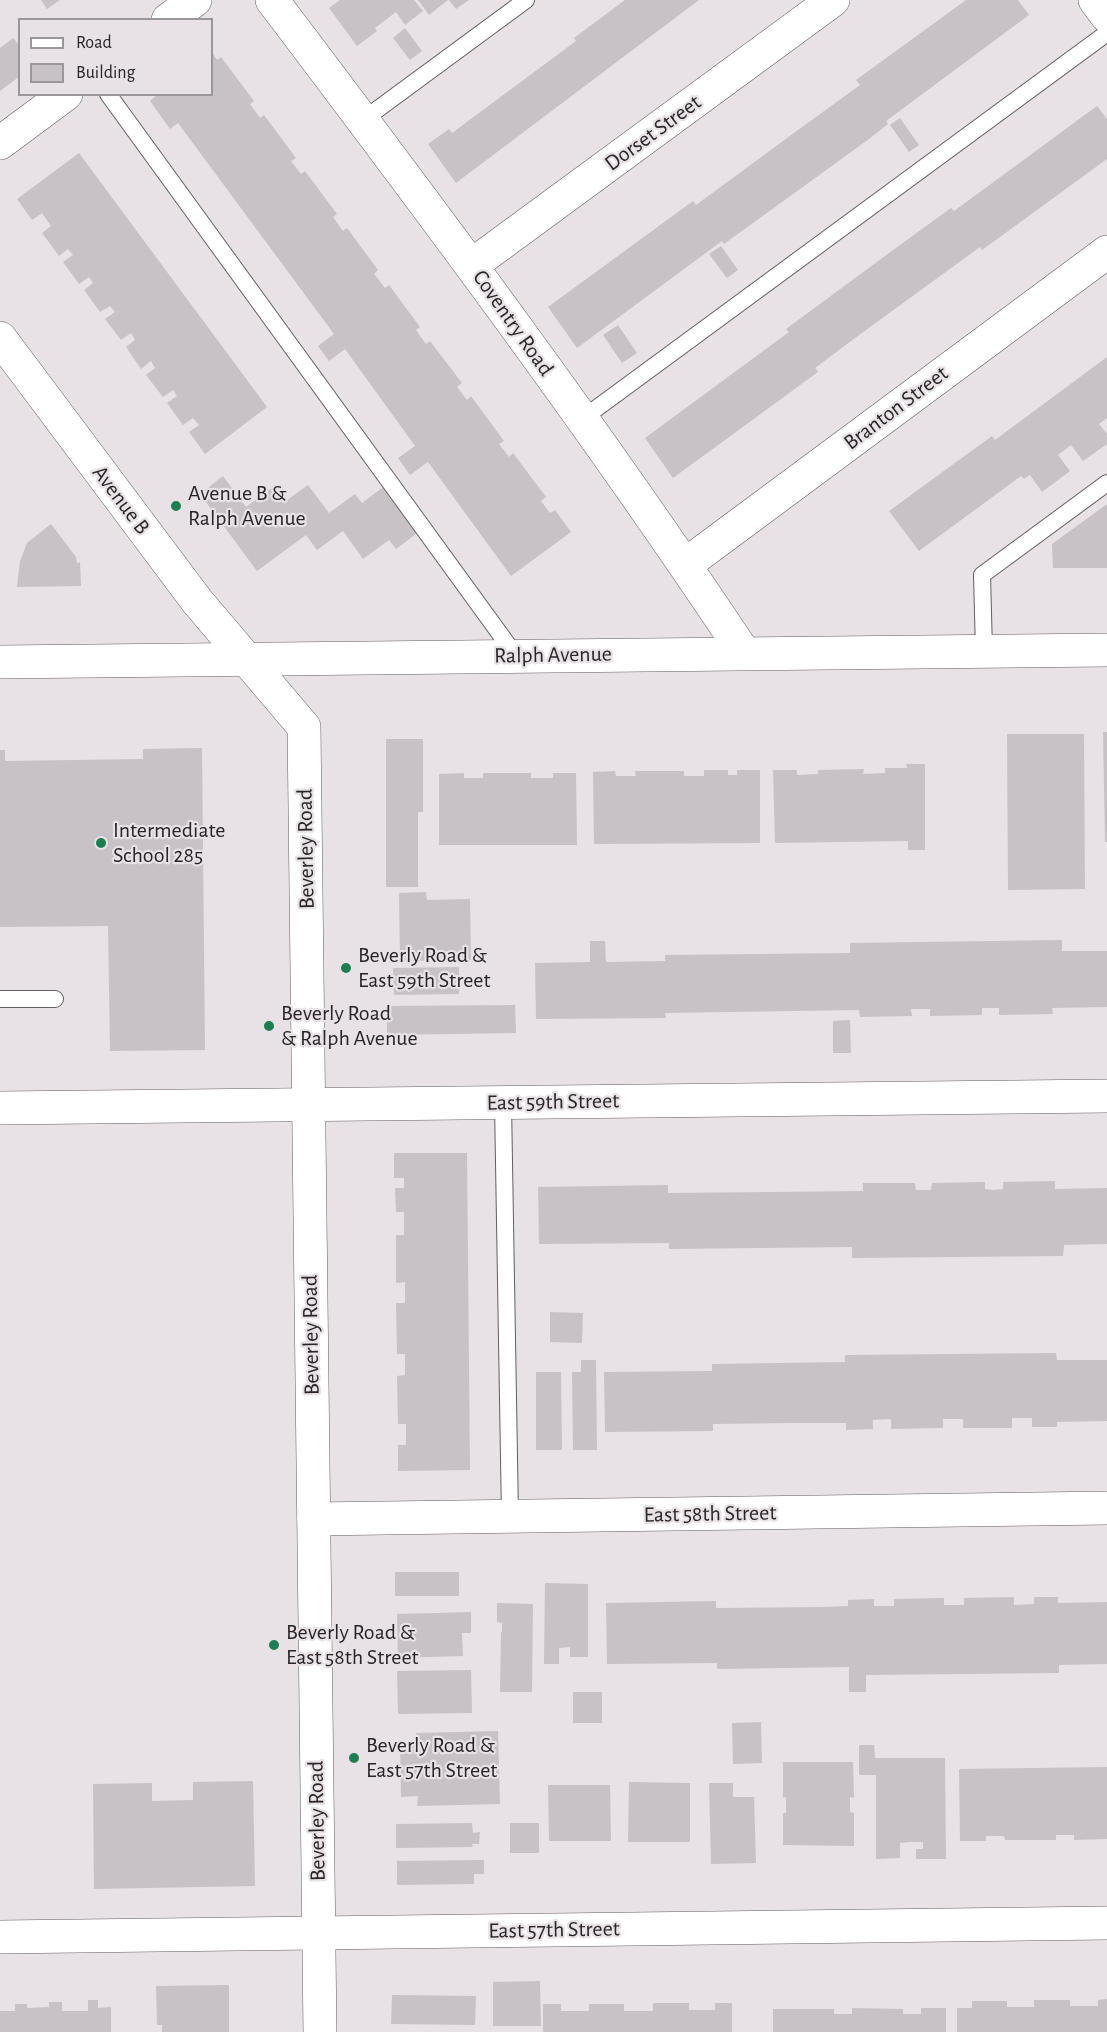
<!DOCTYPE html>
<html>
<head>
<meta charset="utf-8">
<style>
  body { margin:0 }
  #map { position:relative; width:1107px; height:2032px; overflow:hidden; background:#e8e1e5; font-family:"Alegreya Sans",sans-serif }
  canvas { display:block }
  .legend { position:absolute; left:18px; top:18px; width:195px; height:78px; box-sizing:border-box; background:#e8e1e5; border:2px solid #9b9699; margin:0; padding:8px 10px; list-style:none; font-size:18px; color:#272527 }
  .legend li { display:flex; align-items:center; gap:12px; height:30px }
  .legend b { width:30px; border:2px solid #9b9699 }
</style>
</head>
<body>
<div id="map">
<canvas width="1107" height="2032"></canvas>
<ul class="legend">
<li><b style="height:8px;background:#fff"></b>Road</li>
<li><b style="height:16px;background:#c8c1c6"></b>Building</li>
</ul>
</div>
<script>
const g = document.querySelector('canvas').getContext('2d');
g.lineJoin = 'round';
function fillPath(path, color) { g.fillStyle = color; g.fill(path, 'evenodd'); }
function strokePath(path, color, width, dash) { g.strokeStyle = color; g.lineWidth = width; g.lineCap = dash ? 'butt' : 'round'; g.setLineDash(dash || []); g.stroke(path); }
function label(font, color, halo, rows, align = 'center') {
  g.font = font + ' "Alegreya Sans",sans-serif'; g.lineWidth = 4.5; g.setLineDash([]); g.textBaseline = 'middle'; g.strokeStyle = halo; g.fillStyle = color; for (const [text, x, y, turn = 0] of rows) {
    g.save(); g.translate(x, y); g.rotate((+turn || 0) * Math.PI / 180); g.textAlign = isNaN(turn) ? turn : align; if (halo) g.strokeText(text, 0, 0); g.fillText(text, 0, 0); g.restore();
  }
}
const building = new Path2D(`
  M 41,0 L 60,0 L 47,9 Z
  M 340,0 L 414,0 L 423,11 L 405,25 L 396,12 L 375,28 L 377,31 L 357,46 L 329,8 Z
  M 418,0 L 448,0 L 429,15 Z
  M 449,0 L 469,0 L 456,9 Z
  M 625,0 L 699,0 L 456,183 L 428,144 L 449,129 L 452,133 L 576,41 L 574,38 Z
  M 966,0 L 1018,0 L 1029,15 L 886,121 L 888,124 L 869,139 L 724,244 L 722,241 L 577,348 L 548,307 L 693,201 L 696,205 L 798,130 L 860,85 L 856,80 Z
  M 405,28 L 422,51 L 410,60 L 393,38 Z
  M 13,38 L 20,46 L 20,76 L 0,91 L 0,48 Z
  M 213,54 L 217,60 L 221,57 L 254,101 L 250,104 L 260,118 L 264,115 L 296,158 L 291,161 L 301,174 L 305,171 L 337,214 L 333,217 L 343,231 L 347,228 L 378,270 L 374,274 L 379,280 L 385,288 L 389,285 L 420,327 L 416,330 L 420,336 L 426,344 L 430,341 L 462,383 L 457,387 L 467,400 L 471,396 L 504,441 L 499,444 L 509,457 L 513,453 L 546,497 L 541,501 L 550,513 L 555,510 L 571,532 L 511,576 L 428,462 L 410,475 L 398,458 L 415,446 L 345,349 L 329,361 L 318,346 L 334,334 L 178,123 L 170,129 L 150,101 L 158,94 L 212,94 Z
  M 1097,106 L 1107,119 L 1107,159 L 982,250 L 980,247 L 855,338 L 815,368 L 818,372 L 673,478 L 645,438 L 789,332 L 786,329 L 889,253 L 951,208 L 954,211 Z
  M 900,118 L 919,145 L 909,152 L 890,125 Z
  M 79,153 L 267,407 L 205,454 L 189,432 L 199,425 L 193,418 L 183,425 L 167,403 L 177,396 L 173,390 L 163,397 L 146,375 L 155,368 L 151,361 L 141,369 L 126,347 L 135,340 L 131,333 L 121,340 L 105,319 L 115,312 L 110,306 L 100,312 L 84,290 L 93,283 L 89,277 L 79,284 L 63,262 L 73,255 L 68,249 L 59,256 L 42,233 L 51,226 L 42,213 L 32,220 L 17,199 Z
  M 721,246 L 738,270 L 727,278 L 709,254 Z
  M 618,325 L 637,353 L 622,363 L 603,335 Z
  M 1107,357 L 1107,418 L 1099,424 L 1107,434 L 1107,444 L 1083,461 L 1071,445 L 1058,455 L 1070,471 L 1042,492 L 1030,475 L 1024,479 L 1021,476 L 919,551 L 889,511 L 992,436 L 995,440 Z
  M 223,476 L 246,507 L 272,488 L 283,503 L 308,485 L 329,513 L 355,494 L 362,503 L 386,485 L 420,531 L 396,549 L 389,540 L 363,559 L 343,531 L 317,550 L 306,535 L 257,571 L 200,494 Z
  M 1107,504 L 1107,568 L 1053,568 L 1052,544 Z
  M 51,524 L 76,557 L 77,563 L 80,562 L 81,586 L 17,587 L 20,561 L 27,543 Z
  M 1103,732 L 1107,732 L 1107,842 L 1105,842 Z
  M 1007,734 L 1084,734 L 1085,889 L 1008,890 Z
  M 386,739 L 423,739 L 423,812 L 418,812 L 418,887 L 386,887 Z
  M 202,748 L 205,1050 L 110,1051 L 108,926 L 0,927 L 0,750 L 5,750 L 5,761 L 143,759 L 143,749 Z
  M 906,764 L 925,764 L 925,850 L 908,850 L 908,841 L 775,843 L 773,770 L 797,770 L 797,775 L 818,774 L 818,770 L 864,769 L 863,774 L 885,773 L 885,768 L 907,768 Z
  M 704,770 L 728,770 L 728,775 L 737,775 L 737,770 L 760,770 L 760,843 L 594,844 L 593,772 L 615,771 L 616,776 L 636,776 L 635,771 L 684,771 L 684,776 L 704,776 Z
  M 464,773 L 464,778 L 483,778 L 483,773 L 531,773 L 531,778 L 553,778 L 553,773 L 576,773 L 577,845 L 439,845 L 439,774 Z
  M 426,892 L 427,900 L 470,899 L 471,960 L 400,961 L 399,893 Z
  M 1062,940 L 1062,951 L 1107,951 L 1107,1007 L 1052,1008 L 1053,1014 L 999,1015 L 999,1008 L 982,1008 L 982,1015 L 930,1016 L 930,1009 L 911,1009 L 912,1016 L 860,1017 L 859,1010 L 665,1013 L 666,1018 L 536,1019 L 535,963 L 590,962 L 590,941 L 605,941 L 606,962 L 665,961 L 665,955 L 850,953 L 850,943 Z
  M 459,967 L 459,994 L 394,995 L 393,968 Z
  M 515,1005 L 516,1033 L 387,1035 L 387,1006 Z
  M 850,1020 L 851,1053 L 833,1053 L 833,1021 Z
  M 394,1153 L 467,1153 L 470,1470 L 398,1471 L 398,1445 L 406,1445 L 406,1424 L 398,1424 L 397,1376 L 405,1375 L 405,1354 L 397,1354 L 396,1303 L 405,1303 L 405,1282 L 396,1283 L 396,1235 L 404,1235 L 404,1212 L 396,1212 L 395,1188 L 404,1188 L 404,1178 L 394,1178 Z
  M 1055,1181 L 1055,1189 L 1107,1188 L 1107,1244 L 1064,1245 L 1063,1256 L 852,1258 L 852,1247 L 669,1249 L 669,1243 L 539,1244 L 538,1187 L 668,1185 L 668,1193 L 771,1192 L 863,1191 L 863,1183 L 915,1183 L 916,1190 L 931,1190 L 932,1183 L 985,1182 L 985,1189 L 993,1190 L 1003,1189 L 1003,1182 Z
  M 550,1312 L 583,1313 L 582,1343 L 550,1342 Z
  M 1056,1353 L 1057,1360 L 1107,1360 L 1107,1421 L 1057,1422 L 1057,1427 L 1032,1427 L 1032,1418 L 1012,1418 L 1012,1428 L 963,1428 L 963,1419 L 943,1419 L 943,1428 L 891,1429 L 891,1419 L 873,1420 L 873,1429 L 846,1430 L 846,1423 L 792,1423 L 713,1424 L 713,1431 L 605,1432 L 604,1372 L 712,1371 L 712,1364 L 845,1362 L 845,1355 Z
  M 581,1360 L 596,1360 L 597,1450 L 573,1450 L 572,1372 L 581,1372 Z
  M 536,1372 L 561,1372 L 562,1450 L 536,1450 Z
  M 395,1572 L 459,1572 L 459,1596 L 395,1596 Z
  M 545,1583 L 588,1584 L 588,1657 L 570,1657 L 570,1647 L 559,1648 L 559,1664 L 544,1664 Z
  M 1014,1597 L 1014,1605 L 1034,1604 L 1034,1597 L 1058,1597 L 1058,1603 L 1107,1602 L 1107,1664 L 1059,1665 L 1059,1673 L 866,1675 L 866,1692 L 849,1692 L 849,1667 L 717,1669 L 717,1663 L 607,1664 L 606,1603 L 716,1601 L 716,1608 L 824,1607 L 848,1606 L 848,1600 L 874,1599 L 874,1606 L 894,1606 L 894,1599 L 944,1598 L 944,1605 L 964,1605 L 964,1598 Z
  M 497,1603 L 533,1604 L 532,1692 L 500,1692 L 501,1632 L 502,1632 L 502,1623 L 497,1622 Z
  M 471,1612 L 471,1633 L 462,1633 L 463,1656 L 398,1658 L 397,1614 Z
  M 471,1670 L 472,1713 L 398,1714 L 397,1671 Z
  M 573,1692 L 602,1692 L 602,1723 L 573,1723 Z
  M 761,1722 L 762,1763 L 733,1764 L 732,1723 Z
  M 498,1731 L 500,1804 L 417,1806 L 418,1796 L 401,1797 L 400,1742 L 416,1742 L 416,1733 Z
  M 859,1745 L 874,1745 L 875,1758 L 945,1758 L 946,1859 L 916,1859 L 916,1849 L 923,1849 L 923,1842 L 909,1842 L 900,1843 L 900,1858 L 876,1859 L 876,1775 L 859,1775 Z
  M 783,1762 L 853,1762 L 854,1798 L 850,1797 L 850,1812 L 854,1813 L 854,1846 L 783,1845 L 783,1813 L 786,1813 L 786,1797 L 783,1798 Z
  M 1107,1767 L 1107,1839 L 1074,1840 L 1074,1835 L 1056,1835 L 1056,1840 L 1005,1840 L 1004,1836 L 986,1836 L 986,1841 L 960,1841 L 959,1769 Z
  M 253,1781 L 255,1886 L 94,1889 L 93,1784 L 152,1783 L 152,1801 L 193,1800 L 193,1782 Z
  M 629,1782 L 690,1783 L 690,1842 L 628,1842 Z
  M 709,1783 L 733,1783 L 733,1797 L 754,1797 L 756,1863 L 711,1864 Z
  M 548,1785 L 610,1785 L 611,1841 L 549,1841 Z
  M 472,1823 L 473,1833 L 480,1832 L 479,1844 L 472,1844 L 473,1847 L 396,1848 L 396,1824 Z
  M 510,1823 L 539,1823 L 539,1853 L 510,1853 Z
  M 484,1860 L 484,1874 L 474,1874 L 474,1884 L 397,1885 L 397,1861 Z
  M 540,1981 L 541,2026 L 493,2026 L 493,1982 Z
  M 229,1985 L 229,2032 L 162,2032 L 162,2025 L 157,2025 L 156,1986 Z
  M 392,1995 L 476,1996 L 475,2025 L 391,2024 Z
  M 1107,1999 L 1107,2032 L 957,2032 L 957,2008 L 972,2008 L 972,2001 L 1007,2001 L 1007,2007 L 1034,2007 L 1034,2000 L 1070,2000 L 1070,2006 L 1098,2006 L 1098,2000 Z
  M 88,2000 L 98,2000 L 98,2008 L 111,2007 L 111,2032 L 0,2032 L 0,2011 L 15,2011 L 15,2004 L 27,2004 L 27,2008 L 49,2007 L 49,2002 L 62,2002 L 62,2011 L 88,2011 Z
  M 653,2003 L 689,2003 L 689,2010 L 715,2010 L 715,2003 L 732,2003 L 732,2032 L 543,2032 L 543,2004 L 561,2004 L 561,2011 L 589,2011 L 589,2004 L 624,2004 L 624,2011 L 653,2011 Z
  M 852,2008 L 903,2009 L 903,2014 L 921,2014 L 921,2008 L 946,2008 L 946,2032 L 773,2032 L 773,2009 L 834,2009 L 834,2014 L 852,2014 Z`);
const service = new Path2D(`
  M 108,94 L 516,656
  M 363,120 L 526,0
  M 582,419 L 1107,33
  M 984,651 L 982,575 L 1107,483
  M 0,999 L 55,999
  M 503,1103 L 510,1517`);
const minor = new Path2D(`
  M 272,0 C 434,214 595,429 744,653
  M 1095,0 L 1107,16
  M 168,20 L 195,0
  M 0,143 L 66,94
  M 472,265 L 833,0
  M 685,565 L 1107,252
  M 0,1108 L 1107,1096
  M 314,1519 L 1107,1508
  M 0,1937 L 1107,1923`);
const tertiary = new Path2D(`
  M 0,338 L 197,601 L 304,727 L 320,2032`);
const secondary = new Path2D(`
  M 0,662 L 1107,650`);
const markers = [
  [176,506,6,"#1f7d53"],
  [101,843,6,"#1f7d53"],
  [346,968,6,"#1f7d53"],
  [269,1026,6,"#1f7d53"],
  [274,1645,6,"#1f7d53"],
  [354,1758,6,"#1f7d53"]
];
const streetNames = [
  ["Dorset Street",653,133,-36],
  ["Coventry Road",513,323,55],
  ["Branton Street",896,408,-37],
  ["Avenue B",121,500,53],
  ["Ralph Avenue",553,655,-1],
  ["Beverley Road",306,849,-91],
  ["East 59th Street",553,1102,-1],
  ["Beverley Road",311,1335,-91],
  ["East 58th Street",710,1514,-1],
  ["Beverley Road",317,1821,-91],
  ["East 57th Street",554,1930,-1]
];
const poiNames = [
  ["Avenue B &",188,493],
  ["Ralph Avenue",188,518],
  ["Intermediate",113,830],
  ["School 285",113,855],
  ["Beverly Road &",358,955],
  ["East 59th Street",358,980],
  ["Beverly Road",281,1013],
  ["& Ralph Avenue",281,1038],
  ["Beverly Road &",286,1632],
  ["East 58th Street",286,1657],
  ["Beverly Road &",366,1745],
  ["East 57th Street",366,1770]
];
fillPath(building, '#c8c1c6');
strokePath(service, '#645e62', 18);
strokePath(minor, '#645e62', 34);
strokePath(tertiary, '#645e62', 34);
strokePath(secondary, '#645e62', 34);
strokePath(service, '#fff', 16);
strokePath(minor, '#fff', 33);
strokePath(tertiary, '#fff', 33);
strokePath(secondary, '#fff', 33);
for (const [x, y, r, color] of markers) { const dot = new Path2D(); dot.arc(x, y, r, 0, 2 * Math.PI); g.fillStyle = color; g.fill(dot); strokePath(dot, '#e8e1e5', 2); }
label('22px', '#272527', '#e8e1e5', streetNames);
label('22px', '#272527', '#e8e1e5', poiNames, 'left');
</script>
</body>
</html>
